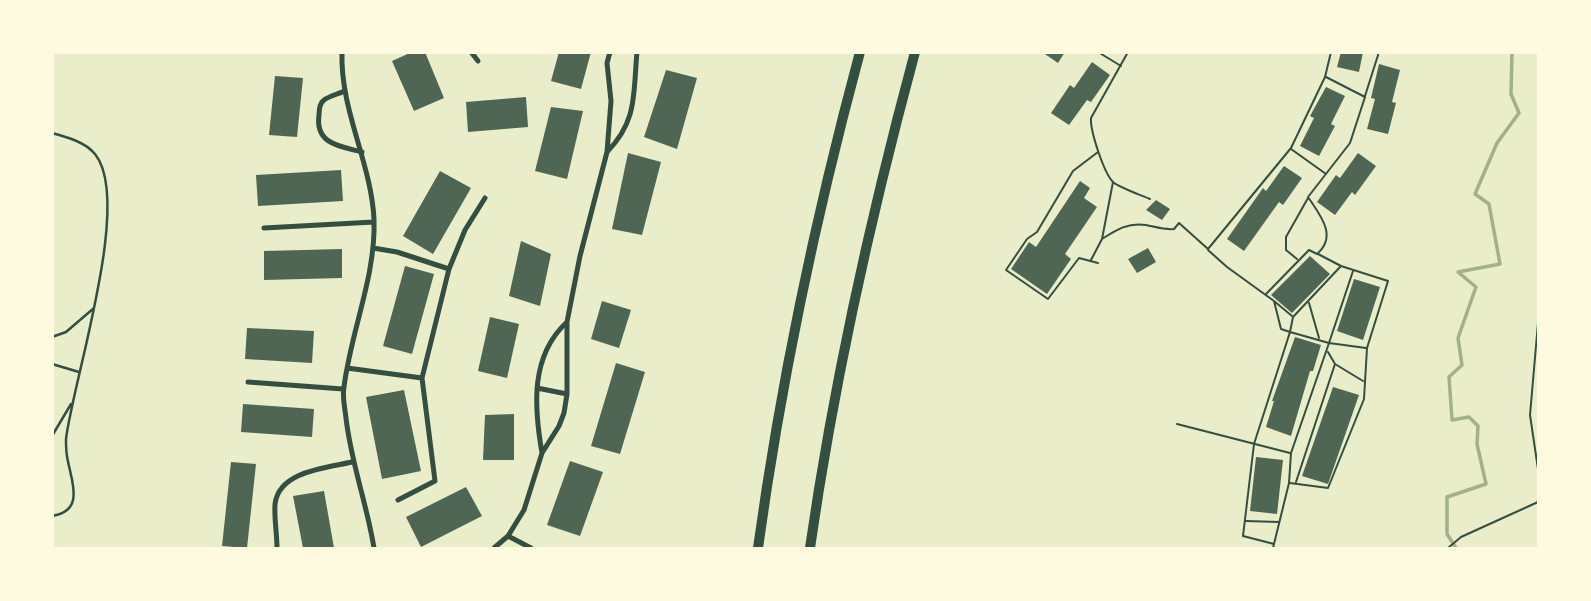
<!DOCTYPE html>
<html>
<head>
<meta charset="utf-8">
<style>
  body { margin:0 }
  #map { position:relative; width:1591px; height:601px; overflow:hidden; background:#e9edc9; font-family:Roboto,sans-serif }
  canvas { display:block }
  .frame { position:absolute; inset:0; border:54px solid #fefae0; pointer-events:none }
</style>
</head>
<body>
<div id="map">
<canvas width="1591" height="601"></canvas>
<div class="frame"></div>
</div>
<script>
const g = document.querySelector('canvas').getContext('2d');
g.lineJoin = 'round';
function strokePath(path, color, width, dash) { g.strokeStyle = color; g.lineWidth = width; g.lineCap = dash ? 'butt' : 'round'; g.setLineDash(dash || []); g.stroke(path); }
function fillPath(path, color) { g.fillStyle = color; g.fill(path, 'evenodd'); }
const stream = new Path2D(`
  M 1456,548 L 1447,534 L 1447,497 L 1486,484 L 1477,444 L 1478,426 L 1469,417 L 1452,420 L 1449,377 L 1462,365 L 1458,338 L 1476,287 L 1458,272 L 1500,264 L 1489,204 L 1475,194 L 1497,143 L 1519,113 L 1511,94 L 1512,52`);
const building = new Path2D(`
  M 412,52 L 425,52 L 444,98 L 414,111 L 392,61 Z
  M 559,52 L 591,52 L 581,89 L 551,81 Z
  M 1042,52 L 1065,52 L 1058,63 Z
  M 1341,52 L 1363,52 L 1359,72 L 1337,67 Z
  M 1092,62 L 1110,75 L 1091,102 L 1087,100 L 1069,125 L 1051,113 L 1070,85 L 1074,88 Z
  M 1379,64 L 1400,70 L 1392,102 L 1396,103 L 1388,134 L 1367,129 L 1375,99 L 1371,98 Z
  M 666,70 L 697,78 L 677,149 L 644,137 Z
  M 275,76 L 303,78 L 297,137 L 269,135 Z
  M 1326,87 L 1345,96 L 1331,124 L 1335,126 L 1319,156 L 1300,146 L 1314,118 L 1310,116 Z
  M 526,97 L 528,127 L 468,132 L 466,102 Z
  M 551,107 L 583,111 L 567,179 L 535,171 Z
  M 628,153 L 661,162 L 642,235 L 612,229 Z
  M 1358,153 L 1376,166 L 1355,195 L 1352,192 L 1335,215 L 1317,202 L 1336,175 L 1340,178 Z
  M 1284,166 L 1302,178 L 1283,205 L 1279,202 L 1244,251 L 1227,239 L 1263,188 L 1266,191 Z
  M 341,170 L 343,201 L 258,206 L 256,175 Z
  M 440,171 L 471,188 L 433,254 L 403,236 Z
  M 1080,181 L 1090,188 L 1084,198 L 1097,207 L 1065,254 L 1071,259 L 1047,294 L 1011,269 L 1029,242 L 1036,247 Z
  M 1156,200 L 1170,209 L 1162,220 L 1146,210 Z
  M 521,241 L 551,254 L 540,306 L 509,296 Z
  M 1148,248 L 1156,262 L 1137,273 L 1128,259 Z
  M 342,249 L 342,278 L 264,280 L 264,251 Z
  M 1310,256 L 1330,274 L 1292,313 L 1271,295 Z
  M 405,266 L 434,274 L 412,354 L 383,346 Z
  M 1354,279 L 1380,287 L 1363,340 L 1337,331 Z
  M 602,301 L 631,310 L 619,348 L 591,339 Z
  M 490,317 L 519,324 L 507,378 L 478,371 Z
  M 247,328 L 314,331 L 312,363 L 245,359 Z
  M 1295,337 L 1321,345 L 1313,371 L 1310,371 L 1291,436 L 1266,427 L 1274,401 L 1272,401 Z
  M 616,363 L 645,372 L 620,454 L 591,446 Z
  M 1333,387 L 1359,395 L 1328,484 L 1302,476 Z
  M 404,390 L 421,471 L 382,479 L 366,397 Z
  M 243,404 L 314,409 L 312,437 L 241,432 Z
  M 514,414 L 514,460 L 483,460 L 485,415 Z
  M 1256,457 L 1283,460 L 1277,514 L 1250,511 Z
  M 570,461 L 603,472 L 580,536 L 547,525 Z
  M 231,462 L 256,464 L 247,548 L 222,546 Z
  M 466,487 L 482,516 L 421,547 L 406,517 Z
  M 324,491 L 334,548 L 303,548 L 293,496 Z`);
const path = new Path2D(`
  M 1098,52 L 1121,66
  M 1128,52 L 1091,118 C 1090,131 1104,173 1113,182 C 1120,188 1141,195 1150,199
  M 1365,96 L 1379,52
  M 1291,149 L 1326,174
  M 1098,152 L 1073,171 L 1037,232 L 1027,239 L 1006,270 L 1048,299 L 1079,258 L 1098,263
  M 1102,239 C 1116,230 1128,222 1146,225 C 1156,227 1164,230 1174,229 L 1179,223 L 1208,249 L 1291,148 L 1325,77 L 1331,52
  M 1208,250 L 1227,267 L 1274,301 L 1281,329 L 1290,332 L 1293,317 L 1341,266 L 1318,254
  M 1297,259 L 1286,250 L 1286,237 L 1308,198
  M 1091,260 L 1102,239 L 1113,182
  M 1353,271 L 1329,343 L 1366,348
  M 1266,294 L 1309,250 L 1317,254 C 1338,236 1320,215 1308,197 L 1350,143 L 1365,97 L 1326,77
  M 1274,301 L 1292,316
  M 1309,303 L 1319,338
  M 1538,323 L 1530,415 L 1538,469
  M 1328,352 L 1335,364 L 1363,381
  M 1177,424 L 1290,453
  M 1296,482 L 1335,364
  M 1290,483 L 1328,488 L 1364,399 L 1367,348 L 1388,281 L 1341,266
  M 1246,521 L 1279,522
  M 1273,548 L 1289,483 L 1291,453 L 1329,343 L 1290,332 L 1254,444 L 1243,536 L 1274,544
  M 1448,548 L 1461,537 L 1538,502`);
const service = new Path2D(`
  M 52,133 C 67,137 85,142 95,154 C 133,201 73,380 66,439 C 66,445 66,451 67,456 C 70,478 87,511 52,516
  M 52,337 L 66,332 L 94,308
  M 52,364 L 79,372
  M 52,436 L 71,404`);
const minor = new Path2D(`
  M 342,52 C 340,110 371,162 374,219 C 376,277 351,330 344,387 C 342,397 345,408 346,418 C 351,463 367,504 374,548
  M 471,52 L 478,61
  M 344,91 C 339,94 329,96 324,100 C 320,103 319,110 319,115 C 315,144 339,146 362,152
  M 607,152 C 638,120 633,94 637,52
  M 264,228 L 374,222
  M 373,248 L 397,252 L 449,269
  M 347,368 L 422,378
  M 248,382 L 343,389
  M 537,388 L 567,394
  M 542,453 C 534,407 530,356 567,322
  M 398,500 L 435,481 L 422,378 L 449,269 L 465,230 L 485,198
  M 508,536 L 531,548
  M 277,548 C 277,534 274,518 275,504 C 279,471 326,468 352,462
  M 494,548 L 508,536 L 524,510 L 542,453 L 559,426 L 564,413 L 567,394 L 567,322 L 580,256 L 607,152 L 611,101 L 607,63 L 610,52`);
const motorway = new Path2D(`
  M 758,548 C 781,381 816,215 860,52
  M 810,548 C 834,381 871,215 915,52`);
strokePath(stream, '#a3b18a', 3.5);
fillPath(building, '#4f6655');
strokePath(path, '#344e41', 2);
strokePath(service, '#344e41', 2.5);
strokePath(minor, '#344e41', 5);
strokePath(motorway, '#344e41', 10);
</script>
</body>
</html>
